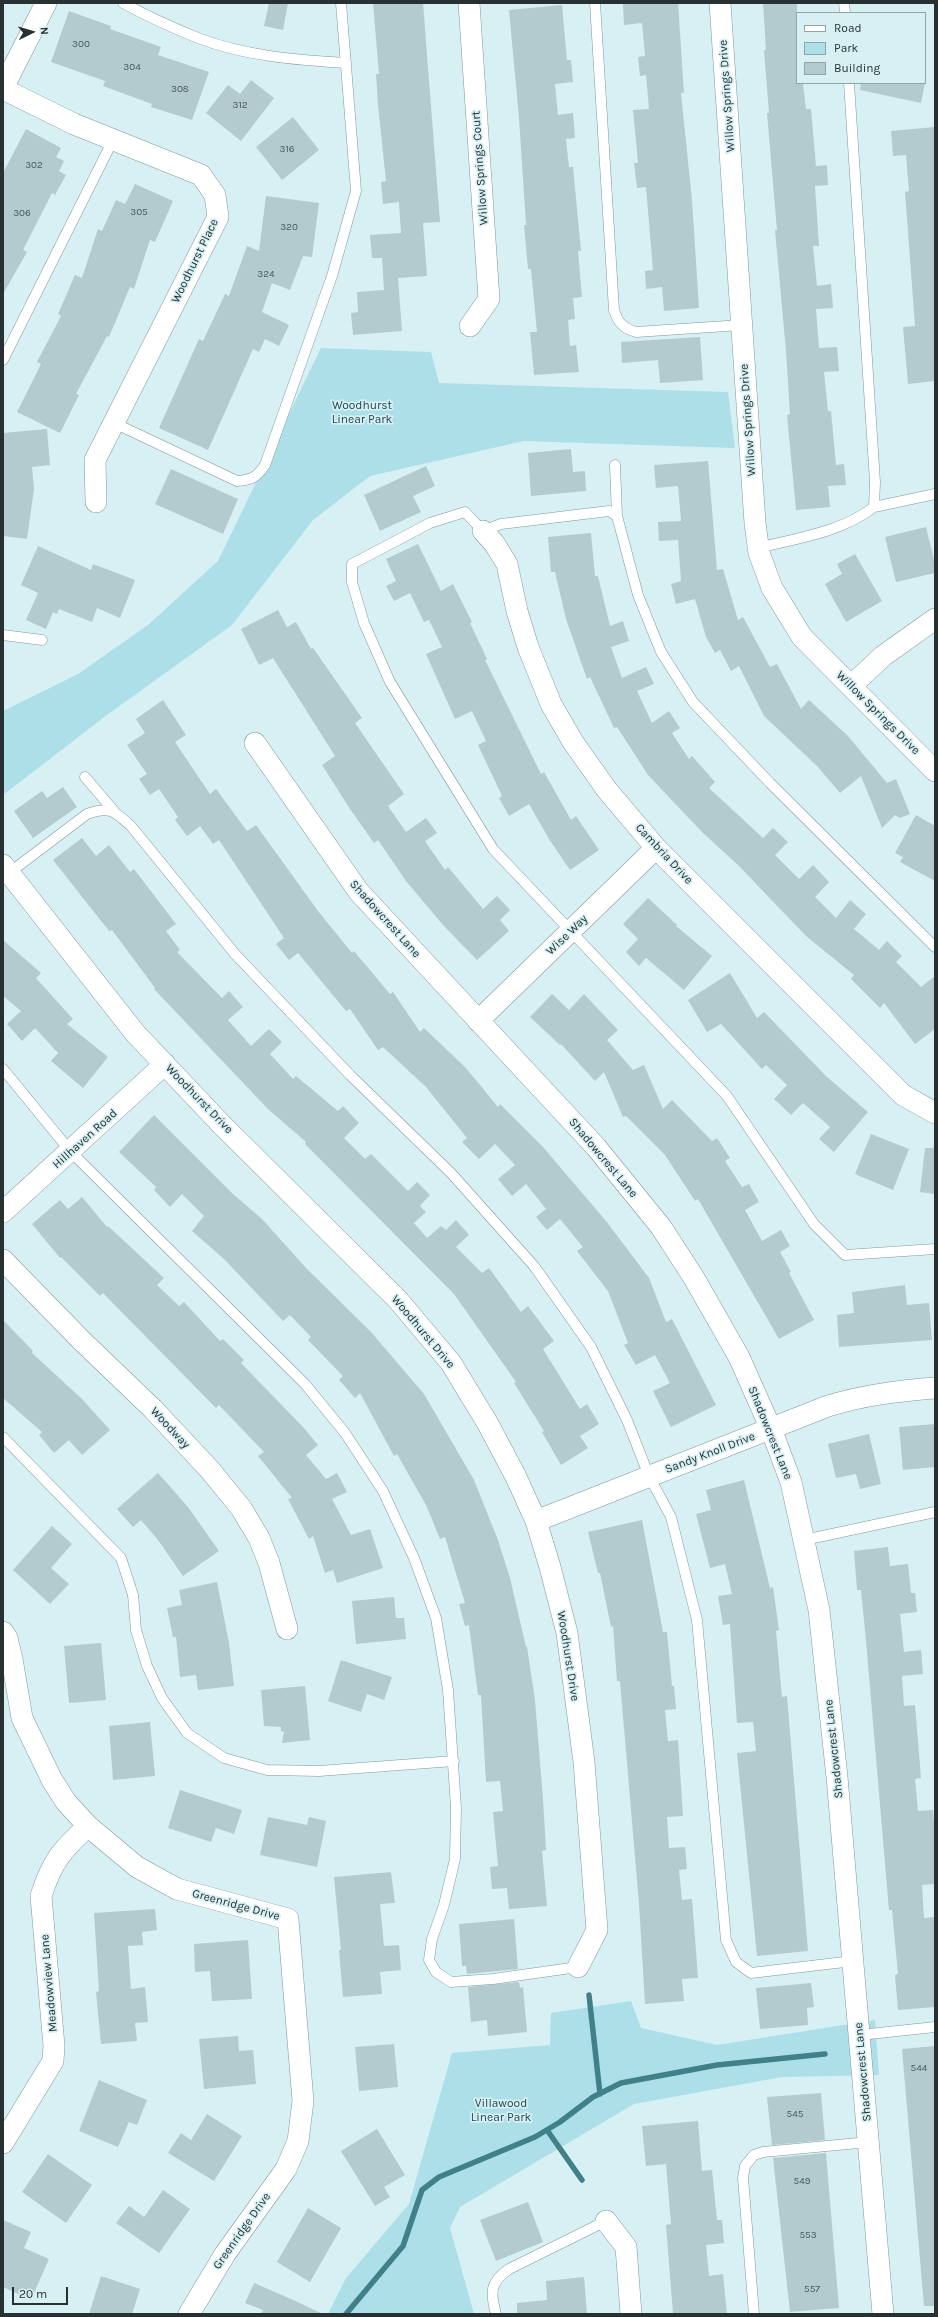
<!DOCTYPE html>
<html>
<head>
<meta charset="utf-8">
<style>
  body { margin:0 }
  #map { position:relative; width:938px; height:2317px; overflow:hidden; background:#d7f0f4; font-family:Karla,sans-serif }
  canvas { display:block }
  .frame { position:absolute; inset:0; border:4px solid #273132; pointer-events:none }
  .legend { position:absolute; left:796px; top:12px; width:130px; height:72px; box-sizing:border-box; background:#d7f0f4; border:1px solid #91a4a6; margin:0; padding:5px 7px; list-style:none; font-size:12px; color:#273132 }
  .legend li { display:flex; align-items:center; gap:8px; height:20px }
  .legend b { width:20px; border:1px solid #91a4a6 }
  .north { position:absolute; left:12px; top:12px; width:40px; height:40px; -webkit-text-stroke:3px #d7f0f4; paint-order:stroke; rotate:85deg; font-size:11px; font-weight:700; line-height:16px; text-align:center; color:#273132 }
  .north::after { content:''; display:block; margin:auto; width:14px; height:18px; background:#273132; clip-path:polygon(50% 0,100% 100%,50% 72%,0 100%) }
  .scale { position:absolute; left:12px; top:2287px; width:56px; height:18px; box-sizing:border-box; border:2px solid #273132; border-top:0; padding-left:5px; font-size:12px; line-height:14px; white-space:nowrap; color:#273132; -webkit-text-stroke:3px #d7f0f4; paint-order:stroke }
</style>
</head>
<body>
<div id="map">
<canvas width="938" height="2317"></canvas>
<div class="frame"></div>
<ul class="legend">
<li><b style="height:5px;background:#fff"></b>Road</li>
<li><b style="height:11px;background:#acdfe7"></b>Park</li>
<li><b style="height:11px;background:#b3cbcf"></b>Building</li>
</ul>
<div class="north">N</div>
<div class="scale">20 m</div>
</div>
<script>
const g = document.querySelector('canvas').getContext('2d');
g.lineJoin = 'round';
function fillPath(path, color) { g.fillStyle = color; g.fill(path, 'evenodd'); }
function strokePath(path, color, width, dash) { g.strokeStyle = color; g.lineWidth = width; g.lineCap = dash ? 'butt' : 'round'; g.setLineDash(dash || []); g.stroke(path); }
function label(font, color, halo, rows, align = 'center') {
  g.font = font + ' Karla,sans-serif'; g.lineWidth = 3.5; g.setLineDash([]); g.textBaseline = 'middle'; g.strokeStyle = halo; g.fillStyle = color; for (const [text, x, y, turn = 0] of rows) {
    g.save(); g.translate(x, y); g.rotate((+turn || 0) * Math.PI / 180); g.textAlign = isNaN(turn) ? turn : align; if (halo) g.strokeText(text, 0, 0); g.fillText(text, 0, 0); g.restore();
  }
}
const green = new Path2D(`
  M 321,348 L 431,352 L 439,383 L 728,392 L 735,448 L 524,441 L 370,476 L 313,520 L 232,625 L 107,715 L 3,795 L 3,711 L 78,674 L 148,625 L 218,561 Z
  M 631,2001 L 641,2028 L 717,2045 L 875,2020 L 879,2075 L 782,2077 L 634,2104 L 460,2207 L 450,2228 L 474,2314 L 328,2314 L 346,2278 L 409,2204 L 452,2053 L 550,2045 L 551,2013 Z`);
const stream = new Path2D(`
  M 589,1995 L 600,2094
  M 547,2130 L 582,2180
  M 346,2314 L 403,2246 L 422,2190 L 439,2177 L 535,2137 L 560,2122 L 593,2097 L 621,2083 L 717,2065 L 825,2054`);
const building = new Path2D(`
  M 269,3 L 288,3 L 283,30 L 264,26 Z
  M 373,3 L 423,3 L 440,222 L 423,223 L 427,276 L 398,278 L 402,331 L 353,335 L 351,313 L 358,312 L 357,292 L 384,290 L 382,258 L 372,258 L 370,235 L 401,233 L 399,202 L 383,204 L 381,182 L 386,181 L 378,105 L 376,74 L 379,74 Z
  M 639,3 L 678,3 L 684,93 L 681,93 L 692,200 L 699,308 L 664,311 L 662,287 L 646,289 L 645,271 L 653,270 L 646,187 L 637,188 L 634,163 L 638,163 L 633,110 L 649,109 L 646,75 L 640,76 L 638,57 L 645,56 L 642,23 L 624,25 L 623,4 Z
  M 763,3 L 797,3 L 797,83 L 803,83 L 806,109 L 811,109 L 816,166 L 827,165 L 828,185 L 815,186 L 819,246 L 813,246 L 817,286 L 831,284 L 833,308 L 816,309 L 819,348 L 837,347 L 839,371 L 824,372 L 828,411 L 831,411 L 836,465 L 844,464 L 846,485 L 828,486 L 830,507 L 796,510 L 787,415 L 790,414 L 786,351 L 775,230 L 777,230 L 767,113 L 769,113 L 764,50 L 766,50 Z
  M 562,5 L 567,60 L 571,60 L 573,82 L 555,84 L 558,115 L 573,113 L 575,138 L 566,139 L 569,167 L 573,167 L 581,251 L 578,251 L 582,297 L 573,298 L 575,319 L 568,320 L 570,346 L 576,345 L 579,372 L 534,375 L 530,332 L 537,332 L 531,269 L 528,269 L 524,225 L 526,225 L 519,118 L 509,10 Z
  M 69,11 L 111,26 L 110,29 L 161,47 L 158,55 L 209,72 L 192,120 L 151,107 L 152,104 L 103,86 L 105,81 L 51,62 Z
  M 251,80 L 274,98 L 241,141 L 206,113 L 228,85 L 240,94 Z
  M 861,83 L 925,83 L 921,103 L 860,90 Z
  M 293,117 L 319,150 L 282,180 L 256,147 Z
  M 935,127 L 935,381 L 908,384 L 903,327 L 915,326 L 905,192 L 909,191 L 906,155 L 893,156 L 891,131 Z
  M 26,129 L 61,148 L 56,157 L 64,161 L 59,171 L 66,175 L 55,195 L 52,193 L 23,250 L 27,252 L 3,294 L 3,173 Z
  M 135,184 L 173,201 L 155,242 L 150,240 L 134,289 L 130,287 L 109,337 L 107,336 L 76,394 L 79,395 L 60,433 L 17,412 L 41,364 L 37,362 L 61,316 L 58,314 L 75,275 L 82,278 L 98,229 L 102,231 L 116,200 L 125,204 Z
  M 266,196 L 319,203 L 312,257 L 303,256 L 290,290 L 272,283 L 262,312 L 289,325 L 279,346 L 265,339 L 259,352 L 253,349 L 208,450 L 159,428 L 199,339 L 203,341 L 225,294 L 229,296 L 247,246 L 259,251 Z
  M 700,337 L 703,380 L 660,383 L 658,360 L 622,363 L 621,342 Z
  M 47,429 L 50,465 L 32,467 L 34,489 L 27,539 L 3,536 L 3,433 Z
  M 571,449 L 573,472 L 585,471 L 586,491 L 531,496 L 528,453 Z
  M 708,461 L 717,570 L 723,569 L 738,620 L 743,617 L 770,667 L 777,664 L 801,709 L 809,700 L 848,736 L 887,783 L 896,779 L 910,814 L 900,818 L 895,815 L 882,828 L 861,776 L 840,793 L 817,766 L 764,716 L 739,666 L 731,671 L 720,650 L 715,653 L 706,637 L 695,599 L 676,604 L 671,584 L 681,581 L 678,540 L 659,541 L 658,522 L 681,521 L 678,486 L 656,488 L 654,465 Z
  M 426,466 L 435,486 L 413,496 L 421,512 L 380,531 L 364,495 Z
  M 171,469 L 238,499 L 223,534 L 155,504 Z
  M 926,527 L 935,564 L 935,573 L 896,582 L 885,537 Z
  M 591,533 L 595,576 L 598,576 L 610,626 L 623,621 L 629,641 L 611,647 L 622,678 L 646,667 L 654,684 L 637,691 L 652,723 L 669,711 L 680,728 L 672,733 L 689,759 L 692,756 L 715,782 L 709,788 L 763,838 L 773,828 L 788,842 L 775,855 L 799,879 L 813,865 L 829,882 L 815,897 L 836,918 L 850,900 L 866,914 L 854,929 L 879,950 L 887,941 L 902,956 L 896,962 L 921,987 L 935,976 L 935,1029 L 915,1044 L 884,1003 L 880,1008 L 851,979 L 854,975 L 806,936 L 738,865 L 702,832 L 648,775 L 617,727 L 614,728 L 590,677 L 587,679 L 566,619 L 555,572 L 551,572 L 548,537 Z
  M 418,544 L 441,591 L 453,584 L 472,622 L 470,623 L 487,659 L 485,660 L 541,774 L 544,772 L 571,820 L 576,816 L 599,850 L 570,870 L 549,839 L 529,804 L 509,816 L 499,798 L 502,796 L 478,745 L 486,741 L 472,711 L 455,719 L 426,654 L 442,647 L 429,620 L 424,622 L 410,593 L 394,601 L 386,586 L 396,581 L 386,559 Z
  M 38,546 L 91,570 L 93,564 L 135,580 L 120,618 L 97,608 L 92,622 L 59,609 L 57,614 L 53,612 L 46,629 L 26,620 L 38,593 L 21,585 Z
  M 855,554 L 882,601 L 846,622 L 825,584 L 842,574 L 837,564 Z
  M 278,610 L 287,627 L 296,622 L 311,649 L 313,648 L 362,718 L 355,723 L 404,794 L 388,806 L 406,832 L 426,818 L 437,833 L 425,841 L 445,870 L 448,867 L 483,909 L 497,896 L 510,910 L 500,920 L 509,931 L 477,960 L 443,925 L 406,881 L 378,840 L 374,843 L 350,809 L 322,765 L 335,756 L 273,658 L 259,665 L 241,629 Z
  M 163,700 L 186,735 L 175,742 L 210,794 L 216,789 L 247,831 L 256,825 L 318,911 L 352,953 L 354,951 L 390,994 L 393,992 L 420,1032 L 424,1028 L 466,1068 L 498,1107 L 500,1104 L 543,1147 L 606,1221 L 649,1278 L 666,1322 L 672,1319 L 716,1405 L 671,1427 L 653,1391 L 670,1383 L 655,1355 L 636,1365 L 624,1345 L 628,1343 L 608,1291 L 577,1251 L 583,1247 L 560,1219 L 547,1230 L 536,1217 L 546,1209 L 526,1184 L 512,1196 L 498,1179 L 515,1165 L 495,1144 L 479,1159 L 462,1142 L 467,1138 L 426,1087 L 383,1047 L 378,1050 L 350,1009 L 346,1011 L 298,953 L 289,960 L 276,944 L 284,938 L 219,840 L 213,844 L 200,826 L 187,836 L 175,820 L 178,817 L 159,789 L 150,795 L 139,779 L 147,774 L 127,745 L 145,733 L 136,719 Z
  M 63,787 L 77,807 L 33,838 L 14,811 L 42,791 L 47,798 Z
  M 916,815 L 935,826 L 935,881 L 900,862 L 903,857 L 895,853 Z
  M 82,838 L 96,856 L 109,845 L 130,872 L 134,869 L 176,924 L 166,931 L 180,950 L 177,952 L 222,998 L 229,991 L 243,1007 L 228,1020 L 251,1046 L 269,1029 L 282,1042 L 270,1054 L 293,1079 L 296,1076 L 338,1111 L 343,1106 L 359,1123 L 344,1138 L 365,1159 L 371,1154 L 408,1191 L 417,1182 L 430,1195 L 420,1206 L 426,1212 L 414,1223 L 427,1238 L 441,1226 L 446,1230 L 456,1220 L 469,1235 L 456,1247 L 482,1273 L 489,1268 L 521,1312 L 528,1306 L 554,1341 L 543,1349 L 580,1409 L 587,1404 L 599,1424 L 580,1436 L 588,1448 L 561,1465 L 542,1432 L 544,1431 L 514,1383 L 516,1382 L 454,1294 L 305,1144 L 306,1142 L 268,1109 L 154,989 L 155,988 L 112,930 L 109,931 L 53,860 Z
  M 648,898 L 677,925 L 676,926 L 712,956 L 684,990 L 646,958 L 639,966 L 626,952 L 638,939 L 623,924 Z
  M 3,940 L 41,973 L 36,978 L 73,1019 L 67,1024 L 108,1057 L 83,1088 L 51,1061 L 58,1053 L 35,1028 L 22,1041 L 7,1024 L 21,1011 L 3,996 Z
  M 730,973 L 757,1018 L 764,1012 L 827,1077 L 868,1112 L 834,1152 L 819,1139 L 830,1127 L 803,1103 L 791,1115 L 774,1099 L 787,1085 L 766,1065 L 762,1069 L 721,1024 L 707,1032 L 688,1000 Z
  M 552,994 L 569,1010 L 584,994 L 618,1030 L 607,1040 L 633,1070 L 644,1065 L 663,1109 L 672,1100 L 712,1141 L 717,1138 L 730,1158 L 725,1161 L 742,1187 L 749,1184 L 759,1202 L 745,1210 L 762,1241 L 781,1230 L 790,1246 L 780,1252 L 791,1272 L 789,1273 L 814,1320 L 779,1339 L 698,1199 L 695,1201 L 665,1155 L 626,1116 L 623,1117 L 604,1072 L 595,1081 L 561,1044 L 560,1045 L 530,1017 Z
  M 154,1115 L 233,1194 L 262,1219 L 306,1268 L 371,1332 L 424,1394 L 474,1480 L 498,1540 L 510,1578 L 526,1647 L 527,1647 L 535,1700 L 543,1799 L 546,1850 L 542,1851 L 547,1906 L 509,1909 L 507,1888 L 492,1889 L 490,1867 L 498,1866 L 493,1812 L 503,1811 L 500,1781 L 486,1782 L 481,1695 L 478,1695 L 469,1625 L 465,1626 L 459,1604 L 465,1603 L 445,1537 L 440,1539 L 426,1505 L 397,1454 L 394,1456 L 360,1393 L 355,1398 L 339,1380 L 343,1376 L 308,1340 L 311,1337 L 290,1315 L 283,1321 L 224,1259 L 192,1231 L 204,1216 L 182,1194 L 170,1207 L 154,1190 L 156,1187 L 119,1152 Z
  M 871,1134 L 909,1149 L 893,1190 L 855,1174 Z
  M 925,1148 L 935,1148 L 935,1194 L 920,1192 Z
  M 82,1197 L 107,1227 L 108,1226 L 164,1278 L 157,1285 L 179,1306 L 184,1302 L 220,1341 L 223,1339 L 244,1360 L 241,1363 L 303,1427 L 318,1445 L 306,1455 L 326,1479 L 337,1473 L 347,1492 L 332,1499 L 351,1535 L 370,1529 L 383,1568 L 337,1583 L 333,1570 L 325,1573 L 313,1536 L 309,1539 L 288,1499 L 292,1498 L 258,1456 L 264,1452 L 219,1405 L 216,1408 L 103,1293 L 100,1296 L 61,1257 L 60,1258 L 32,1224 L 60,1200 L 68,1209 Z
  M 905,1285 L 907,1305 L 929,1303 L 932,1340 L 839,1347 L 837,1315 L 854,1313 L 852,1292 Z
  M 3,1320 L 33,1351 L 32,1353 L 81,1398 L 110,1430 L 82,1455 L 69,1440 L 54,1453 L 39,1435 L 42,1432 L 3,1398 Z
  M 935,1424 L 935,1467 L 903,1470 L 899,1427 Z
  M 869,1434 L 881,1484 L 860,1489 L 856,1474 L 836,1478 L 828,1444 Z
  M 158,1473 L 188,1507 L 219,1551 L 183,1576 L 158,1540 L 141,1520 L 133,1527 L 117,1509 Z
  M 744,1480 L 770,1588 L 773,1587 L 779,1630 L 776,1631 L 782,1697 L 787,1696 L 808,1951 L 757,1956 L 737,1753 L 756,1751 L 753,1722 L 737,1723 L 730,1624 L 723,1625 L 718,1596 L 732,1594 L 725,1564 L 710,1568 L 696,1514 L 711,1510 L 706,1490 Z
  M 642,1520 L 663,1632 L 667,1632 L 672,1686 L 674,1686 L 676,1709 L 665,1710 L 668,1741 L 678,1740 L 683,1816 L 667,1817 L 669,1848 L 685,1847 L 687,1869 L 679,1870 L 682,1900 L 692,1899 L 698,1978 L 682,1979 L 684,2001 L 645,2004 L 639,1904 L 620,1681 L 617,1681 L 613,1626 L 611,1627 L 600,1573 L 598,1573 L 588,1532 Z
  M 52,1526 L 72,1544 L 51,1568 L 69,1584 L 50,1604 L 13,1570 Z
  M 888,1547 L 890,1566 L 908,1564 L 911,1593 L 915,1593 L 917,1612 L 900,1614 L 904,1652 L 921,1650 L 923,1674 L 902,1676 L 904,1706 L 915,1705 L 921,1778 L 915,1779 L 918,1811 L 933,1810 L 935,1832 L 935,1884 L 922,1885 L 924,1918 L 935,1917 L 935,2007 L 898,2010 L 895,1975 L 898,1974 L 892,1910 L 889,1910 L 866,1641 L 861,1590 L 857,1590 L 854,1551 Z
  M 217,1582 L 229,1643 L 234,1686 L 198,1690 L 196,1675 L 180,1677 L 176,1637 L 173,1637 L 167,1608 L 182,1605 L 179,1590 Z
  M 394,1597 L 396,1618 L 404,1618 L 406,1639 L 356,1644 L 352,1601 Z
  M 101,1643 L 106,1700 L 69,1703 L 64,1646 Z
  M 341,1660 L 392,1677 L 384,1700 L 367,1694 L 361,1712 L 328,1701 Z
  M 305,1686 L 310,1740 L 282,1743 L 284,1732 L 281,1731 L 281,1727 L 264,1726 L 261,1690 Z
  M 150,1722 L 155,1776 L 113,1780 L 109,1726 Z
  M 180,1790 L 242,1810 L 234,1834 L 216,1828 L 211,1842 L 168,1828 Z
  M 268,1817 L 307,1825 L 309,1817 L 326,1821 L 317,1867 L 260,1855 Z
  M 391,1872 L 395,1903 L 380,1904 L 384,1946 L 399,1945 L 401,1970 L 380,1972 L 382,1994 L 343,1997 L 339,1950 L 341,1950 L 334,1877 Z
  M 155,1909 L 157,1930 L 142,1932 L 143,1945 L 128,1946 L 131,1989 L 145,1987 L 148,2022 L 135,2023 L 137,2041 L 101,2044 L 96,1992 L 99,1991 L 94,1913 Z
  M 514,1919 L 518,1969 L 467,1974 L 466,1966 L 462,1966 L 459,1924 Z
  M 248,1940 L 252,1999 L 212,2001 L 210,1971 L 195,1972 L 194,1944 Z
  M 519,1982 L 520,1988 L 523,1987 L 527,2032 L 488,2036 L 487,2020 L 471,2022 L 468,1987 Z
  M 811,1983 L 814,2007 L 807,2008 L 808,2025 L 760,2029 L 756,1988 Z
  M 238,2036 L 239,2051 L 253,2050 L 256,2084 L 204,2089 L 199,2039 Z
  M 394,2044 L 398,2087 L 359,2091 L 355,2047 Z
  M 935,2046 L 935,2306 L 924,2306 L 902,2049 Z
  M 99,2080 L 147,2100 L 137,2125 L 129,2122 L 118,2147 L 79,2131 Z
  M 821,2093 L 825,2140 L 772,2145 L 767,2097 Z
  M 207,2114 L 242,2136 L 214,2181 L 168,2153 L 181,2133 L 191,2140 Z
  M 698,2121 L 702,2171 L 712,2170 L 717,2220 L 722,2220 L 724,2243 L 706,2245 L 709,2276 L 723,2274 L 727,2314 L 673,2314 L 666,2225 L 671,2224 L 666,2164 L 646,2166 L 642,2126 Z
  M 377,2129 L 405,2175 L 384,2187 L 390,2197 L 375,2206 L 341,2151 Z
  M 826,2153 L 839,2308 L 790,2312 L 773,2158 Z
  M 48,2154 L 92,2185 L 66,2223 L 22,2192 Z
  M 163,2190 L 190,2209 L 159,2253 L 116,2223 L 129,2206 L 144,2217 Z
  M 528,2202 L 543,2242 L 496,2261 L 480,2220 Z
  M 308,2208 L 341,2228 L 310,2282 L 277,2262 Z
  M 3,2220 L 31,2232 L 24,2248 L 49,2259 L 31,2300 L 3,2287 Z
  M 101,2276 L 140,2289 L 132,2314 L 89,2314 Z
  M 584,2277 L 587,2314 L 517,2314 L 517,2303 L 547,2300 L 546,2281 Z
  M 254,2283 L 291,2299 L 323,2314 L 261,2314 L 263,2310 L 245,2303 Z`);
const lane = new Path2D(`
  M 123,3 C 147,16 173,28 198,38 C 245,56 296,60 346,63
  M 595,3 L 614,310 C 618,323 623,328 636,332 L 742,325
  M 844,3 L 845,13
  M 3,360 L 113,140
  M 114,423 L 237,481 C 252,480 257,477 265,465 L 332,276 L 356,191 L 341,3
  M 615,465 L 617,516
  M 874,507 L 935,494
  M 758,548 C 797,538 842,532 874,507 L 875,482 L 849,83
  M 3,635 L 42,640
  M 85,777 L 114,811
  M 9,873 L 87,814 C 110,806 114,811 131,826 L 235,954 L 350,1075 L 451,1173 L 534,1266 L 591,1347 L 627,1420 L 649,1476 L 671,1517 L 697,1620 L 726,1940 L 736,1962 L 751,1973 L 853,1961
  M 935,947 L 770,783 L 693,702 L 661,652 L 638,595 L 617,516 L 609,511 L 501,524 L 483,531 L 465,512 L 430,523 L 352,564 L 352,582 L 364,623 L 390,682 L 493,849 L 727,1096 L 814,1224 L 845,1255 L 935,1249
  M 3,1069 L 71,1152 L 305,1384 L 345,1433 L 383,1491 L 414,1558 L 436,1618 L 448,1690 L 456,1808 L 455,1859 L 444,1905 L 432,1939 L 429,1960 L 436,1972 L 451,1982 L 493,1979 L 578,1967
  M 3,1437 L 121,1558 L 133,1595 L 136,1630 L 147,1666 L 162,1698 L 187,1733 L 224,1758 L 267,1770 L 319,1771 L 454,1761
  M 804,1540 L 935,1512
  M 860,2035 L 935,2027
  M 496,2314 C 490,2292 490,2282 509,2269 L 606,2221
  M 754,2314 L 743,2178 L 745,2166 L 754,2155 L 763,2152 L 869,2142`);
const street = new Path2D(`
  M 469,3 L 489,299 L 470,326
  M 720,3 L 755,523 L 759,553 L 772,588 L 802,637 L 935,771
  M 3,88 L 46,3
  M 3,89 L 74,124 L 201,175 L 215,195 L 218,217 L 95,460 L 96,502
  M 483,531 L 494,543 L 507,564 L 517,611 L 528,647 L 551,704 L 573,742 L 607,790 L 656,848 L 903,1095 L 935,1113
  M 851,686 L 883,656 L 935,619
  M 255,743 L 359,892 L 596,1147 L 661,1227 L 694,1278 L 739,1357 L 771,1429 L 791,1482 L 819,1610 L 837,1777 L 883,2314
  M 3,865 L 135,1033 L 220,1123 L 398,1300 L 451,1363 L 488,1424 L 516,1477 L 536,1521 L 550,1567 L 567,1633 L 584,1762 L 597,1930 L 578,1967
  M 478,1021 L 656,848
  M 3,1212 L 165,1064
  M 3,1260 L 82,1341 L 153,1409 L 210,1470 L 241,1508 L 259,1538 L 269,1563 L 287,1629
  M 536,1521 L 828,1406 C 864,1395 898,1391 935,1388
  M 3,1632 L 7,1638 L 12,1659 L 22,1718 L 52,1780 L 66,1802 L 88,1826 L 137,1867 L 177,1889 L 288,1919 L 303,2101 L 298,2141 L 286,2169 L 225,2254 L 189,2314
  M 3,2143 L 53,2061 L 54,2046 L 41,1896 C 52,1861 62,1850 88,1826
  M 606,2221 L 626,2247 L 631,2314`);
const numberNames = [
  ["300",81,44],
  ["304",132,67],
  ["308",180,89],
  ["312",240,105],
  ["316",287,149],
  ["302",34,165],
  ["305",139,212],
  ["306",22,213],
  ["320",289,227],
  ["324",266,274],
  ["544",919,2068],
  ["545",795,2114],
  ["549",802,2181],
  ["553",808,2235],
  ["557",812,2289]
];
const streetNames = [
  ["Willow Springs Drive",727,96,-94],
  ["Willow Springs Court",480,168,-94],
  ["Woodhurst Place",195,261,-64],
  ["Willow Springs Drive",748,420,-94],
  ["Willow Springs Drive",878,713,45],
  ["Cambria Drive",664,854,47],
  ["Shadowcrest Lane",385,919,48],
  ["Wise Way",567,935,-44],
  ["Woodhurst Drive",199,1099,46],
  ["Hillhaven Road",85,1139,-42],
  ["Shadowcrest Lane",603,1158,50],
  ["Woodhurst Drive",423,1332,50],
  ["Woodway",170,1428,47],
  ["Shadowcrest Lane",770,1433,68],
  ["Sandy Knoll Drive",710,1453,-21],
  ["Woodhurst Drive",568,1656,81],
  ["Shadowcrest Lane",834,1749,-96],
  ["Greenridge Drive",236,1905,15],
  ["Meadowview Lane",49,1983,-95],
  ["Shadowcrest Lane",863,2072,-95],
  ["Greenridge Drive",242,2231,-55]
];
const parkNames = [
  ["Woodhurst",362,406],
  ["Linear Park",362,420],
  ["Villawood",501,2104],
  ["Linear Park",501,2118]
];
fillPath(green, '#acdfe7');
strokePath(stream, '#408089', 5.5);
fillPath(building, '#b3cbcf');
strokePath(lane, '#80989b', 11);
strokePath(street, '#80989b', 22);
strokePath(lane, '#fff', 10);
strokePath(street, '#fff', 21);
label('10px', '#4a5859', null, numberNames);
label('12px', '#273132', '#d7f0f4', streetNames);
label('12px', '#1f474d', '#d7f0f4', parkNames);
</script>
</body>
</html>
